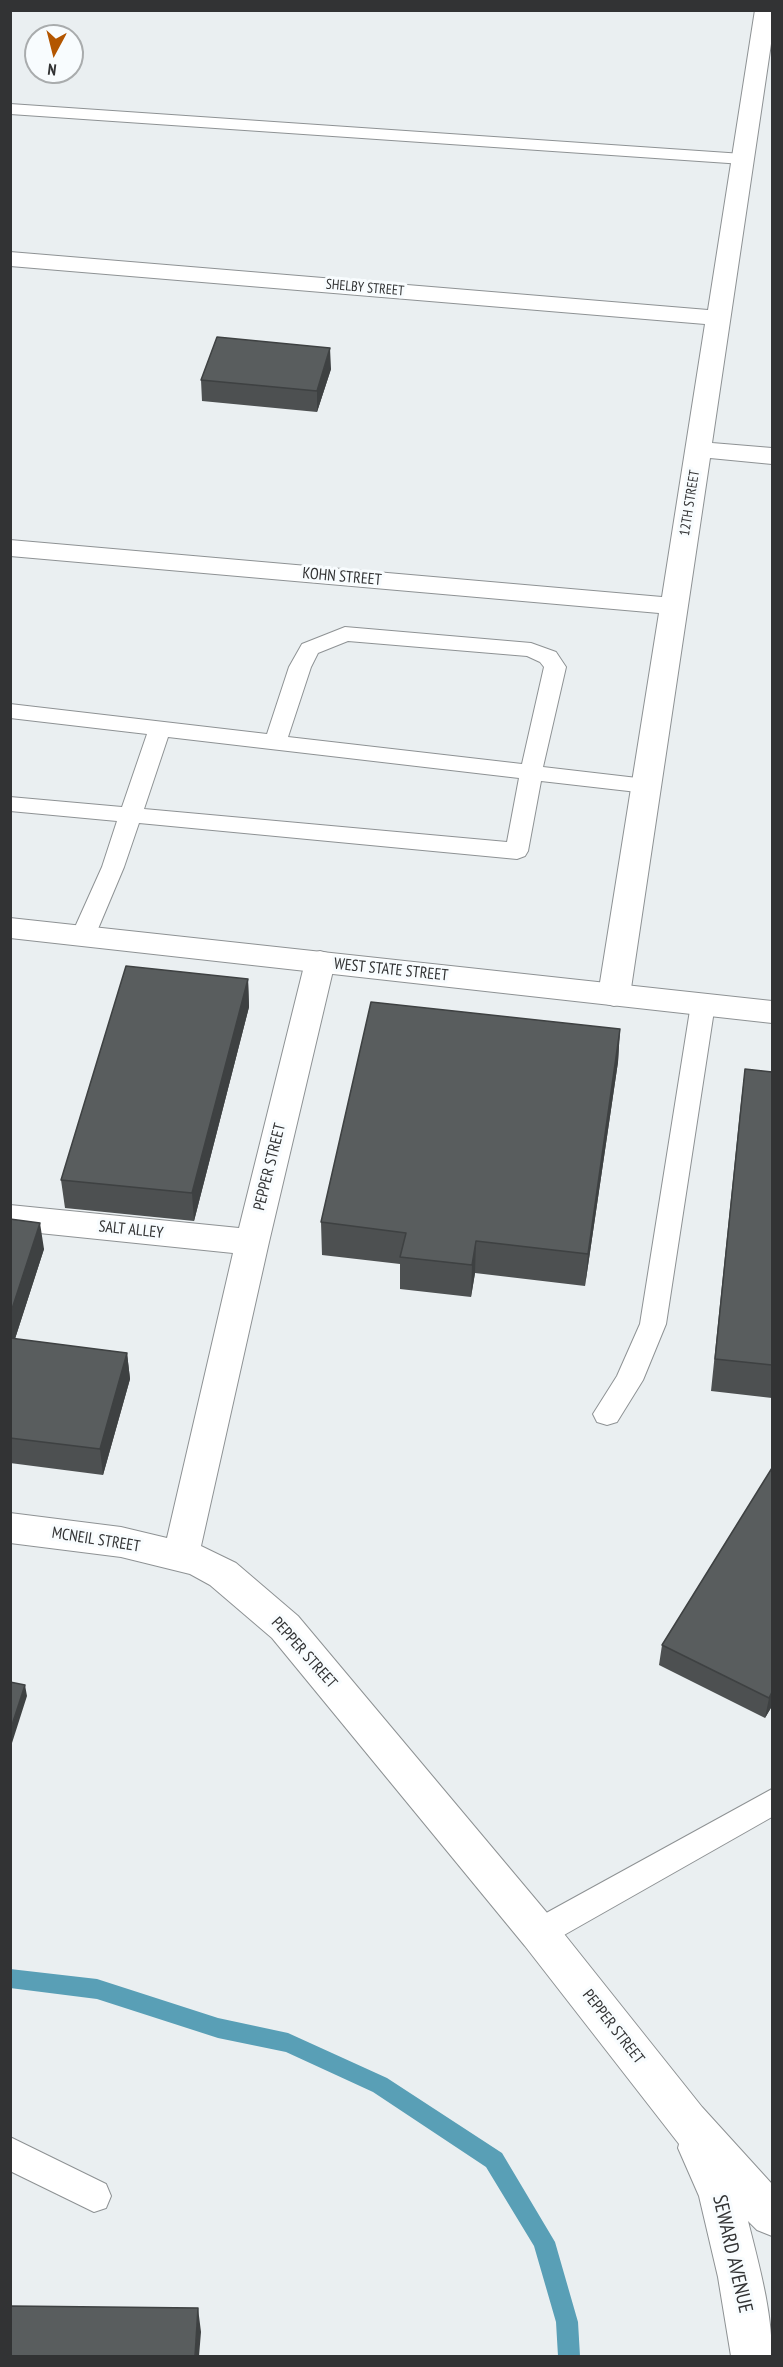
<!DOCTYPE html>
<html>
<head>
<meta charset="utf-8">
<style>
  body { margin:0 }
  #map { position:relative; width:783px; height:2367px; overflow:hidden; background:#eaeff1; font-family:"PT Sans Narrow",sans-serif }
  canvas { display:block }
  .frame { position:absolute; inset:0; border:12px solid #323334; pointer-events:none }
  .north { position:absolute; left:24px; top:24px; width:60px; height:60px; box-sizing:border-box; background:#f8fcfe; border:2px solid #a9acad; border-radius:50%; rotate:187deg; font-size:16px; font-weight:700; line-height:24px; text-align:center; color:#323334 }
  .north::after { content:''; display:block; margin:auto; width:21px; height:27px; background:#b35600; clip-path:polygon(50% 0,100% 100%,50% 72%,0 100%) }
</style>
</head>
<body>
<div id="map">
<canvas width="783" height="2367"></canvas>
<div class="frame"></div>
<div class="north">N</div>
</div>
<script>
const g = document.querySelector('canvas').getContext('2d');
g.lineJoin = 'round';
function fillPath(path, color) { g.fillStyle = color; g.fill(path, 'evenodd'); }
function strokePath(path, color, width, dash) { g.strokeStyle = color; g.lineWidth = width; g.lineCap = dash ? 'butt' : 'round'; g.setLineDash(dash || []); g.stroke(path); }
function label(font, color, halo, rows, align = 'center') {
  g.font = font + ' "PT Sans Narrow",sans-serif'; g.lineWidth = 6; g.setLineDash([]); g.textBaseline = 'middle'; g.strokeStyle = halo; g.fillStyle = color; for (const [text, x, y, turn = 0] of rows) {
    g.save(); g.translate(x, y); g.rotate((+turn || 0) * Math.PI / 180); g.textAlign = isNaN(turn) ? turn : align; if (halo) g.strokeText(text, 0, 0); g.fillText(text, 0, 0); g.restore();
  }
}
const stream = new Path2D(`
  M 10,1969 L 97,1979 L 218,2018 L 288,2033 L 387,2078 L 502,2153 L 555,2242 L 578,2322 L 580,2356 L 558,2356 L 556,2322 L 534,2246 L 486,2167 L 373,2092 L 286,2052 L 218,2038 L 97,1999 L 10,1988 Z`);
const lane = new Path2D(`
  M 10,104 L 743,154 L 749,155 L 752,159 L 749,163 L 743,164 L 10,114 Z
  M 345,627 L 531,643 L 556,652 L 566,667 L 543,767 L 646,779 L 654,781 L 657,786 L 654,791 L 646,793 L 541,781 L 528,851 L 525,856 L 517,859 L 139,823 L 124,867 L 95,936 L 91,942 L 83,944 L 75,942 L 71,936 L 102,867 L 117,821 L 10,811 L 10,797 L 122,807 L 147,734 L 10,718 L 10,704 L 267,734 L 289,667 L 302,644 ZM 348,641 L 527,656 L 540,662 L 544,667 L 522,764 L 288,737 L 311,667 L 318,653 ZM 168,737 L 519,778 L 507,842 L 144,809 Z
  M 703,996 L 712,998 L 715,1004 L 666,1324 L 643,1380 L 617,1422 L 607,1425 L 597,1422 L 593,1414 L 617,1376 L 640,1324 L 691,1004 L 694,998 Z
  M 772,1789 L 772,1817 L 550,1943 L 539,1947 L 528,1943 L 523,1933 L 528,1923 Z
  M 10,2137 L 106,2184 L 111,2196 L 106,2208 L 94,2212 L 10,2171 Z`);
const street = new Path2D(`
  M 755,10 L 772,10 L 772,37 L 712,443 L 772,448 L 772,464 L 710,458 L 630,995 L 625,1003 L 614,1006 L 603,1003 L 598,995 L 659,613 L 10,556 L 10,540 L 662,597 L 705,324 L 10,266 L 10,252 L 708,310 Z
  M 320,951 L 331,954 L 335,962 L 269,1242 L 201,1546 L 236,1563 L 298,1616 L 553,1920 L 702,2107 L 772,2184 L 772,2236 L 757,2230 L 748,2221 C 759,2265 772,2311 772,2356 L 731,2356 L 718,2277 L 699,2196 L 678,2148 L 679,2144 L 525,1946 L 272,1638 L 210,1585 L 190,1574 L 121,1557 L 10,1543 L 10,1513 L 121,1527 L 167,1538 L 233,1253 L 10,1230 L 10,1205 L 239,1228 L 305,962 L 309,954 Z`);
const primary = new Path2D(`
  M 10,918 L 772,1001 L 772,1023 L 10,938 Z`);
const wall = new Path2D(`
  M 331,369 L 317,412 L 202,401 L 201,380 Z
  M 248,979 L 249,1007 L 194,1221 L 65,1208 L 61,1180 Z
  M 620,1029 L 618,1062 L 585,1286 L 475,1273 L 471,1297 L 400,1289 L 400,1264 L 322,1255 L 321,1222 Z
  M 745,1069 L 772,1072 L 772,1398 L 711,1391 L 741,1102 Z
  M 10,1219 L 44,1249 L 15,1339 L 127,1353 L 130,1379 L 103,1475 L 10,1463 Z
  M 772,1468 L 772,1706 L 765,1718 L 659,1665 L 662,1645 Z`);
const shadedWall = new Path2D(`
  M 330,348 L 331,369 L 317,412 L 317,391 Z
  M 248,979 L 249,1007 L 194,1221 L 192,1193 Z
  M 620,1029 L 618,1062 L 585,1286 L 588,1254 Z
  M 40,1223 L 44,1249 L 10,1354 L 10,1315 Z
  M 476,1241 L 475,1273 L 471,1297 L 472,1265 Z
  M 127,1353 L 130,1379 L 103,1475 L 100,1449 Z
  M 25,1685 L 27,1696 L 12,1743 L 10,1731 Z
  M 772,1692 L 772,1706 L 765,1718 L 769,1698 Z
  M 198,2308 L 201,2332 L 199,2356 L 195,2356 Z`);
const building = new Path2D(`
  M 217,337 L 330,348 L 317,391 L 201,380 Z
  M 126,966 L 248,979 L 192,1193 L 61,1180 Z
  M 371,1002 L 620,1029 L 588,1254 L 476,1241 L 472,1265 L 400,1257 L 406,1233 L 321,1222 Z
  M 745,1069 L 772,1072 L 772,1365 L 715,1359 Z
  M 10,1219 L 40,1223 L 10,1315 Z
  M 10,1338 L 127,1353 L 100,1449 L 10,1438 Z
  M 772,1468 L 772,1692 L 769,1698 L 662,1645 Z
  M 10,1682 L 25,1685 L 10,1731 Z
  M 10,2306 L 198,2308 L 195,2356 L 10,2356 Z`);
const farStreetnames = [
  ["SHELBY STREET",365,288,5],
  ["12TH STREET",690,503,-81]
];
const streetNames = [
  ["KOHN STREET",342,577,5],
  ["WEST STATE STREET",391,970,6],
  ["PEPPER STREET",270,1167,-76],
  ["SALT ALLEY",131,1230,6],
  ["MCNEIL STREET",96,1540,9],
  ["PEPPER STREET",304,1653,48],
  ["PEPPER STREET",613,2027,52]
];
const nearStreetnames = [
  ["SEWARD AVENUE",732,2254,77]
];
fillPath(stream, '#599fb6');
strokePath(lane, '#8e9294', 2);
strokePath(street, '#8e9294', 2);
strokePath(primary, '#8e9294', 2);
fillPath(lane, '#fff');
fillPath(street, '#fff');
fillPath(primary, '#fff');
fillPath(wall, '#4d5051');
fillPath(shadedWall, '#3e4142');
fillPath(building, '#595d5e');
strokePath(building, '#3e4142', 1.5);
label('14px', '#323334', '#f8fcfe', farStreetnames);
label('16px', '#323334', '#f8fcfe', streetNames);
label('20px', '#323334', '#f8fcfe', nearStreetnames);
</script>
</body>
</html>
